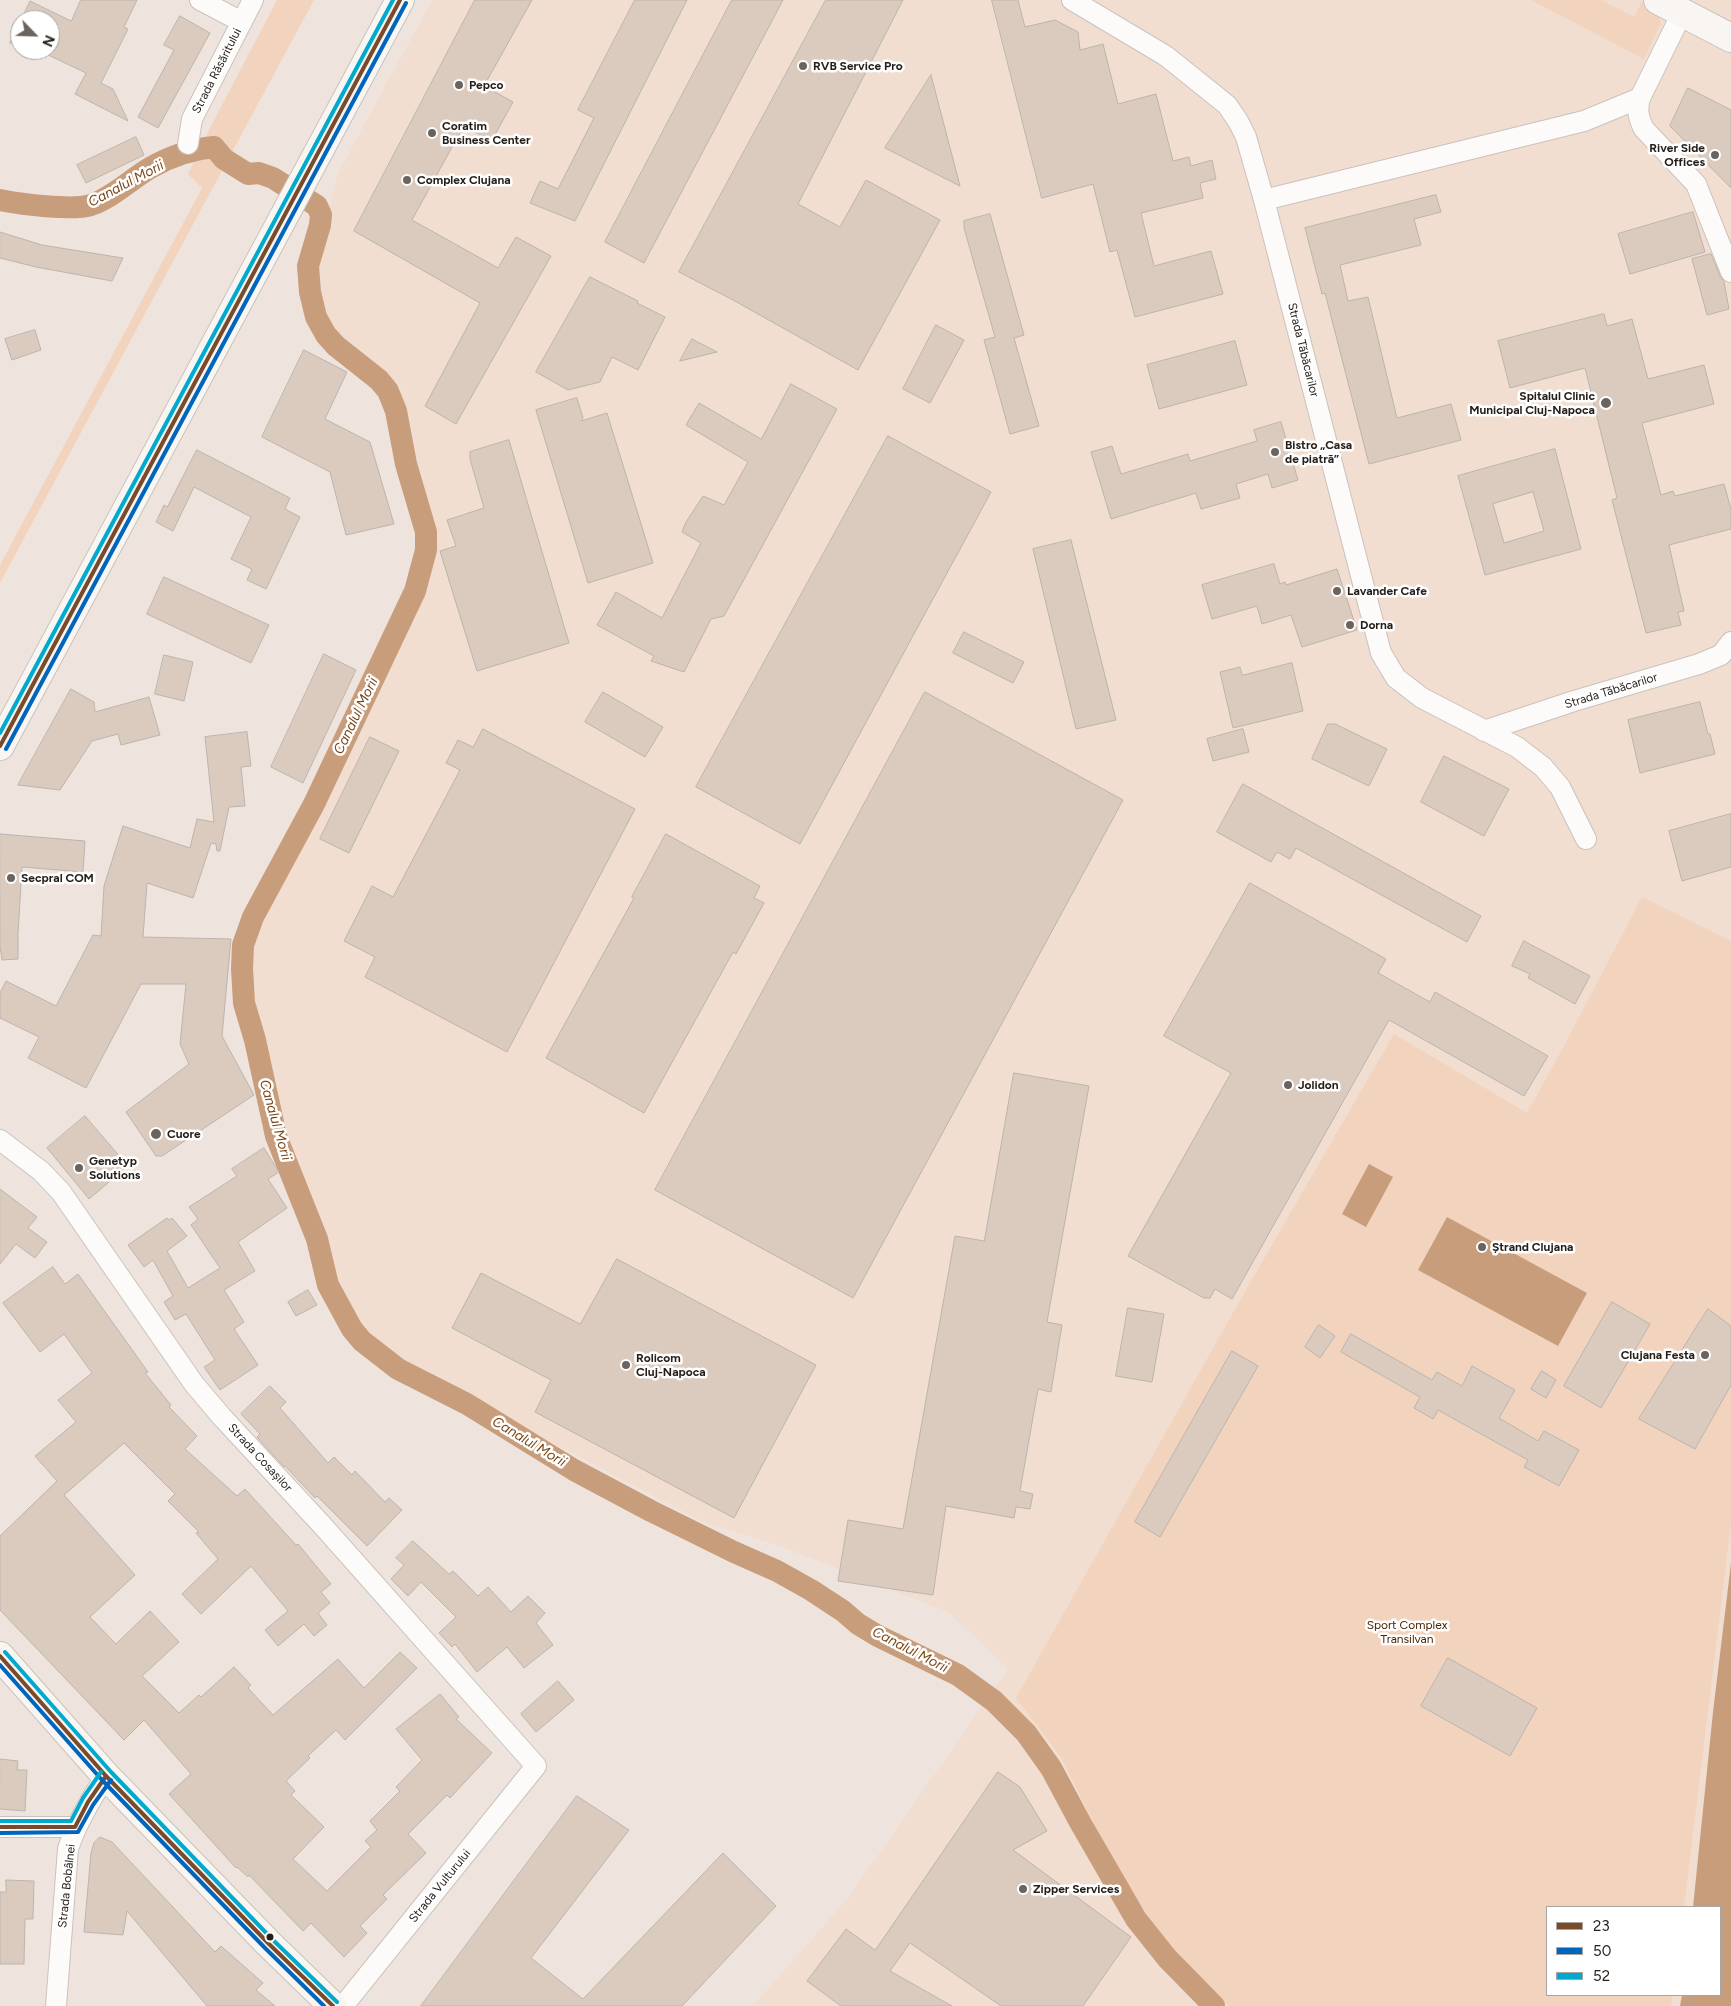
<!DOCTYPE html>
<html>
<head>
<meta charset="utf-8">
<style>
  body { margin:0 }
  #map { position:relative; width:1731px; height:2006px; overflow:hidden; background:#eee4dd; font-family:Figtree,sans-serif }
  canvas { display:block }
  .legend { position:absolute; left:1546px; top:1906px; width:175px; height:90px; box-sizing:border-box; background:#fff; border:1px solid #a8a5a3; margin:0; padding:6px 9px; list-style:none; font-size:15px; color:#251e19 }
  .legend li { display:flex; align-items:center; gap:10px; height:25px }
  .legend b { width:25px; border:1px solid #a8a5a3 }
  .north { position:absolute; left:10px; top:10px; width:50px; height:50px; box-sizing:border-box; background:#fff; border:1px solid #a8a5a3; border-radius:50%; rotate:114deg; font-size:14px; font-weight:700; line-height:20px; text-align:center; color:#251e19 }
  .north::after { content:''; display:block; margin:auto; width:18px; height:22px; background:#6b635e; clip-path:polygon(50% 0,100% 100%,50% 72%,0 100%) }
</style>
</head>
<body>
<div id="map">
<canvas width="1731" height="2006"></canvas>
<ul class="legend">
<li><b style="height:6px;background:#7a4b2a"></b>23</li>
<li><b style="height:6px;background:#0065bd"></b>50</li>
<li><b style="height:6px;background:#00a9ce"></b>52</li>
</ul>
<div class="north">N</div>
</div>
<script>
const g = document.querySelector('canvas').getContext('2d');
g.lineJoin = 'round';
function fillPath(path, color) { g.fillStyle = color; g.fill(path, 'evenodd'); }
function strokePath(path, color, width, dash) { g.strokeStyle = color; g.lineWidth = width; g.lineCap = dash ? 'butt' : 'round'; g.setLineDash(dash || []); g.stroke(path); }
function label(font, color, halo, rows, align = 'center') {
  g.font = font + ' Figtree,sans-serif'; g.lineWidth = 5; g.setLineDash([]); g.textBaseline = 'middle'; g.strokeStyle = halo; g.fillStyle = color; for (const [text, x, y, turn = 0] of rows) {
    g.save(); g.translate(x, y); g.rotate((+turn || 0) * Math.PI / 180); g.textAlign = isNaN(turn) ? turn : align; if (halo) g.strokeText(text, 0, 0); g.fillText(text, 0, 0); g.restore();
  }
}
const built = new Path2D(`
  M 432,0 L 1731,0 L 1731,1563 L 1713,1712 L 1693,1907 L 1547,1907 L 1547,1995 L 1682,1995 L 1680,2006 L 753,2006 L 848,1898 L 1008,1669 L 948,1612 L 782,1547 L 701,1521 L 403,1364 L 366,1336 L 334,1284 L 320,1235 L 281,1134 L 250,995 L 254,936 L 346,756 L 428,575 L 437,532 L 411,452 L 400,387 L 335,331 L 320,304 L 317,259 L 337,175 Z`);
const green = new Path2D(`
  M 277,0 L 314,0 L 0,583 L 0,565 L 202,188 L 188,174 L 212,124 Z
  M 1531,0 L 1601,0 L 1634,17 L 1643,0 L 1645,0 L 1655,9 L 1661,23 L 1644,59 Z
  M 1642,897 L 1731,941 L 1731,1523 L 1684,1907 L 1547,1907 L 1547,1995 L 1673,1995 L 1671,2006 L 1230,2006 L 1224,2003 L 1159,1934 L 1107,1850 L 1061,1757 L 1016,1698 L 1242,1297 L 1394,1034 L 1527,1113 L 1565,1044 Z`);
const water = new Path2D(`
  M 1369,1164 L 1393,1177 L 1366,1227 L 1342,1214 Z
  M 1447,1217 L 1587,1293 L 1558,1346 L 1418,1270 Z
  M 1731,1563 L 1731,2006 L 1680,2006 L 1682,1995 L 1720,1995 L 1720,1907 L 1693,1907 L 1713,1712 Z`);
const canal = new Path2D(`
  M 0,200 C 20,204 72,211 91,205 C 113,197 130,180 150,168 C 169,157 193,149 214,147 L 224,159 L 248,174 L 259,173 L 273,178 L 311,202 L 317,206 L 321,215 L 320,225 L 308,266 L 310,292 L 316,317 L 326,335 L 336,346 L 379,380 L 388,391 L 396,411 L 406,464 L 426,532 L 426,550 L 415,591 L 314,804 L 253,917 L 243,945 L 242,969 L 244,1003 L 255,1040 L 276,1136 L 317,1239 L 328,1285 L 352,1329 L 362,1341 L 398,1369 L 467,1404 L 574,1470 L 651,1511 L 734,1552 L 777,1571 L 811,1590 L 843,1611 L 858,1624 L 878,1636 L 958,1675 L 994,1701 L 1026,1733 L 1051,1768 L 1081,1824 L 1136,1919 L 1167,1958 L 1214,2006`);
const building = new Path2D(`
  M 81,0 L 137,0 L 124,27 L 128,29 L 101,83 L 113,89 L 128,121 L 75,94 L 86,73 L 42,52 L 39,58 L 24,50 L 50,50 L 50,20 L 21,20 L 30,1 L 71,21 Z
  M 475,0 L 532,0 L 484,86 L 513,102 L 492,140 L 463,127 L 412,220 L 498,268 L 516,237 L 551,256 L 456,424 L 425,406 L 480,303 L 354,231 Z
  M 635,0 L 687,0 L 575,221 L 530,203 L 540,181 L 558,189 L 594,118 L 578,110 Z
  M 732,0 L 783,0 L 644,263 L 605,242 Z
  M 826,0 L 903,0 L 798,204 L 840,227 L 866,180 L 940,220 L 858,370 L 733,300 L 679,272 Z
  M 992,0 L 1018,0 L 1025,27 L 1055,20 L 1078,32 L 1080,50 L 1103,44 L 1118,104 L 1156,94 L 1173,161 L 1189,157 L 1191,166 L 1212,160 L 1216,179 L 1200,183 L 1203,198 L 1141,213 L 1154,266 L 1211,251 L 1223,294 L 1135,317 L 1117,250 L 1110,252 L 1093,184 L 1042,198 Z
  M 180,16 L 210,33 L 158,128 L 138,117 L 174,50 L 164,45 Z
  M 20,22 L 20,48 L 10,43 Z
  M 931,75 L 960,186 L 885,148 Z
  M 1688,88 L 1731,110 L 1731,188 L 1670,126 Z
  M 136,137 L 144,155 L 86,183 L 77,165 Z
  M 1436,195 L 1441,212 L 1414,219 L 1421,245 L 1340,265 L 1348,301 L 1368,297 L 1397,418 L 1451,404 L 1461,440 L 1369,464 L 1325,293 L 1322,294 L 1305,228 Z
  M 1693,212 L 1705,252 L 1630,274 L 1618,234 Z
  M 990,214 L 1024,335 L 1014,338 L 1039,426 L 1010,434 L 984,340 L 995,337 L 964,228 L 964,221 Z
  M 0,232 L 42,245 L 123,258 L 112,281 L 36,267 L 0,258 Z
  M 1711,254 L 1720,276 L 1724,282 L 1729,309 L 1707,315 L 1692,259 Z
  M 590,277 L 638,301 L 637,303 L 665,317 L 638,370 L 612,357 L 600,382 L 568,390 L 536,372 Z
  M 1604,314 L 1607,326 L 1632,319 L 1648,379 L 1704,365 L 1714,404 L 1642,423 L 1661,495 L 1673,491 L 1675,496 L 1724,484 L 1731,509 L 1731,529 L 1669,545 L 1684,611 L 1678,612 L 1681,625 L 1646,633 L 1612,500 L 1617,498 L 1585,368 L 1510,388 L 1498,341 Z
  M 936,325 L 964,340 L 930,403 L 903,389 Z
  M 35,330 L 41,350 L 12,360 L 5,339 Z
  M 692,339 L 717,352 L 680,361 Z
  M 1235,341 L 1247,385 L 1159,409 L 1147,365 Z
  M 304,350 L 347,372 L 325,419 L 370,442 L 394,524 L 346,535 L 330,472 L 262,437 Z
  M 791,384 L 837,409 L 724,616 L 711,619 L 684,672 L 651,661 L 654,656 L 597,625 L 616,592 L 662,618 L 701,543 L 682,532 L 686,522 L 703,496 L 724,505 L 748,462 L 686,425 L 699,403 L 761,439 Z
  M 577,398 L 583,418 L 581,421 L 607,413 L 653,563 L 588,583 L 536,410 Z
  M 1281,422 L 1298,480 L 1272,488 L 1268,474 L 1236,484 L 1240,498 L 1201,509 L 1196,493 L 1111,519 L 1091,452 L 1112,446 L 1121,474 L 1188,454 L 1190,461 L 1257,441 L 1254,430 Z
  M 888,436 L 991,492 L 800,844 L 696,787 Z
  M 509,440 L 569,643 L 477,671 L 440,551 L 456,546 L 447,520 L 484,508 L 470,459 L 470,452 Z
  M 1555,449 L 1581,549 L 1485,575 L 1458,476 ZM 1533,492 L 1544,531 L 1504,543 L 1493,504 Z
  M 197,450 L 290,498 L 285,509 L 300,517 L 266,589 L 247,580 L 252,569 L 231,559 L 251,517 L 194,487 L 173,531 L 156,522 L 164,505 L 167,507 Z
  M 1071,540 L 1116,720 L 1076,729 L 1033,549 Z
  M 1274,564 L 1280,584 L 1285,582 L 1286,585 L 1337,569 L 1357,630 L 1302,647 L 1291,615 L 1262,624 L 1257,606 L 1212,619 L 1202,585 Z
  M 164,577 L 269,625 L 251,663 L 147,614 Z
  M 964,632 L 1024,662 L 1013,683 L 953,653 Z
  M 324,654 L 356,670 L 303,783 L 271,767 Z
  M 164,655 L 193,662 L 184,701 L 155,694 Z
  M 1292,663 L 1303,711 L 1233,728 L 1220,672 L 1240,667 L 1242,675 Z
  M 71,689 L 94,702 L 95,712 L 149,697 L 160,735 L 121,745 L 118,734 L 92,741 L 60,790 L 18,785 Z
  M 603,692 L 663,727 L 645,757 L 585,722 Z
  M 925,692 L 1123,800 L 853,1298 L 655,1190 Z
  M 1700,702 L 1708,734 L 1710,734 L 1715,754 L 1640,773 L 1628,720 Z
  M 1328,724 L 1335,724 L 1387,749 L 1369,786 L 1312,759 Z
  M 483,729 L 635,809 L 507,1052 L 365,977 L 375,957 L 344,941 L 372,886 L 393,897 L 460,770 L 446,763 L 458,740 L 473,747 Z
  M 1243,729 L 1249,752 L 1213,761 L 1207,739 Z
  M 247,732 L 251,766 L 241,767 L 245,806 L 229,807 L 220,851 L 217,851 L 216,844 L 211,843 L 193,898 L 147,883 L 143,937 L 231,939 L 222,1036 L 254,1095 L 162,1156 L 156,1156 L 126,1112 L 189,1064 L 180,1044 L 186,984 L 141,984 L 86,1088 L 28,1058 L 39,1037 L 0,1018 L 0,993 L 6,981 L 56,1006 L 93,935 L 101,936 L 104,886 L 123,826 L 190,848 L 197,819 L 214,822 L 205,737 Z
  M 370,737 L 399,751 L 349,853 L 320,839 Z
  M 1444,756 L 1509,789 L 1484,836 L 1421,802 Z
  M 1243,784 L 1481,916 L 1467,942 L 1296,848 L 1290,859 L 1277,852 L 1271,862 L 1217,832 Z
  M 1731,814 L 1731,867 L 1682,881 L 1669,831 Z
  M 0,834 L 85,841 L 83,872 L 22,867 L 18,934 L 18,959 L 2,960 L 0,946 Z
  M 666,834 L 760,886 L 754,898 L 764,903 L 736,954 L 733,952 L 644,1113 L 546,1058 L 634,898 L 632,897 Z
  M 1250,883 L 1386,959 L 1378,973 L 1430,1002 L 1435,992 L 1548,1056 L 1524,1096 L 1389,1020 L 1232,1299 L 1215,1289 L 1210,1298 L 1204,1298 L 1128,1256 L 1231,1073 L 1164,1036 Z
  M 1524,941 L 1590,976 L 1575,1004 L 1528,978 L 1530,974 L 1512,966 Z
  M 1014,1073 L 1089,1086 L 1047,1322 L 1062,1325 L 1051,1392 L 1038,1389 L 1020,1491 L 1033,1494 L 1030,1509 L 1016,1507 L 1014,1518 L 946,1506 L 933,1595 L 838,1581 L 848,1520 L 903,1529 L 955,1236 L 984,1241 Z
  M 85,1116 L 128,1166 L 89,1199 L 47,1148 Z
  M 264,1148 L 279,1172 L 268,1179 L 287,1208 L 238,1242 L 255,1271 L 224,1290 L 244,1322 L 234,1329 L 258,1365 L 220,1390 L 204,1367 L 215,1360 L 186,1314 L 175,1320 L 164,1302 L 173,1296 L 153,1260 L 144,1267 L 128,1245 L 167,1218 L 169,1220 L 172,1218 L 187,1236 L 167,1251 L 188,1288 L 220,1268 L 191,1225 L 198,1219 L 189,1207 L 237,1176 L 232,1169 Z
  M 0,1189 L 37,1217 L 28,1228 L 47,1242 L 35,1258 L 16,1244 L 0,1264 Z
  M 617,1259 L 816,1365 L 734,1518 L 535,1412 L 551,1380 L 452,1328 L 481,1273 L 580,1324 Z
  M 53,1267 L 65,1284 L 78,1274 L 148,1372 L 145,1373 L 171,1405 L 169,1407 L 197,1436 L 185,1449 L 237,1496 L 245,1489 L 296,1545 L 298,1544 L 331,1584 L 321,1592 L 330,1603 L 318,1613 L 327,1625 L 314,1636 L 304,1624 L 278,1646 L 265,1630 L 288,1611 L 251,1566 L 201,1614 L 182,1594 L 218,1559 L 196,1533 L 199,1532 L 168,1501 L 175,1494 L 124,1443 L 64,1495 L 135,1575 L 90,1617 L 116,1644 L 150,1611 L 179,1642 L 142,1676 L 179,1713 L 199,1695 L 201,1697 L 234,1667 L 251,1685 L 248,1688 L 273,1715 L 338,1659 L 364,1688 L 400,1652 L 417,1668 L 345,1740 L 336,1730 L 308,1756 L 310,1758 L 286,1781 L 295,1791 L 291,1795 L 324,1827 L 293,1859 L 327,1891 L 371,1847 L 365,1841 L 377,1830 L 370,1821 L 400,1791 L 396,1787 L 422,1760 L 396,1729 L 440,1694 L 459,1717 L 456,1719 L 492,1753 L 450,1798 L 447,1795 L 408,1834 L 426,1853 L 383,1895 L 387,1899 L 360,1926 L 367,1933 L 344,1957 L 311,1923 L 303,1931 L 249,1875 L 248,1877 L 237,1867 L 236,1868 L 169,1794 L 191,1774 L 144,1720 L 124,1740 L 0,1610 L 0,1536 L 57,1481 L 35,1456 L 76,1422 L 58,1400 L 92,1373 L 64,1334 L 40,1352 L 3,1303 Z
  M 308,1290 L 317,1305 L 296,1316 L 288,1302 Z
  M 1612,1302 L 1650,1324 L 1601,1408 L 1564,1386 Z
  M 1128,1308 L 1164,1314 L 1152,1382 L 1116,1376 Z
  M 1708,1309 L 1731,1326 L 1731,1385 L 1695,1449 L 1639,1419 Z
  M 1319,1325 L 1335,1336 L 1320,1358 L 1305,1347 Z
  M 1351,1334 L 1432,1380 L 1437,1372 L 1462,1386 L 1472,1366 L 1515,1390 L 1499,1418 L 1538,1441 L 1544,1431 L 1579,1450 L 1559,1486 L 1524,1467 L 1528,1460 L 1438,1410 L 1433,1419 L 1414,1408 L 1420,1397 L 1341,1352 Z
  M 1232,1351 L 1258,1366 L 1160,1537 L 1135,1522 Z
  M 1542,1371 L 1556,1380 L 1546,1398 L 1531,1389 Z
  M 270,1386 L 286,1402 L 280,1408 L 328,1463 L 334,1457 L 352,1475 L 355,1471 L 385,1502 L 389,1498 L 402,1510 L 367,1546 L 317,1496 L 315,1498 L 285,1466 L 284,1467 L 257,1437 L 260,1434 L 241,1414 Z
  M 413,1541 L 449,1574 L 453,1571 L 478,1596 L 488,1587 L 511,1612 L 528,1596 L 545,1613 L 536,1623 L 553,1645 L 524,1668 L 507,1647 L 477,1672 L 455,1644 L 452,1647 L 439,1633 L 456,1617 L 421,1582 L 408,1596 L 391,1579 L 404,1565 L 396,1558 Z
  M 1448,1658 L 1537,1708 L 1510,1756 L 1421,1706 Z
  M 558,1681 L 574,1700 L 536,1732 L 521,1714 Z
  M 0,1759 L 18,1761 L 17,1770 L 27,1770 L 25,1811 L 0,1809 Z
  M 998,1772 L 1020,1787 L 1047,1831 L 1013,1850 L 1131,1937 L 1083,2006 L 1001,2006 L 910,1943 L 890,1971 L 952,2006 L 841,2006 L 807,1981 L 846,1929 L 875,1950 Z
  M 577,1796 L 629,1830 L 531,1958 L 583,1999 L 723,1853 L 776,1906 L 682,2006 L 421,2006 Z
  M 100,1837 L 112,1842 L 215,1952 L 221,1946 L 263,1983 L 256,1990 L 275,2006 L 207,2006 L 127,1911 L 123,1935 L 84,1932 L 91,1853 L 94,1843 Z
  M 6,1880 L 34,1881 L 33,1919 L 25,1919 L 24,1964 L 0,1964 L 0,1892 L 6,1892 Z`);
const street = new Path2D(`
  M 200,0 L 242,22
  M 1072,0 L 1166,56 L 1227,105 L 1238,121 L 1246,137 L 1264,200 L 1381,653 L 1396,678 L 1422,698 L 1517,747 L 1543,767 L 1560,787 L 1586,839
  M 1682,13 L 1640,98 C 1637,110 1638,118 1644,129 L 1696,184 L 1731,272
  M 188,144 L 192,119 L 253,0
  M 1264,200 L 1584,121 L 1640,98
  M 1484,731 L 1574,701 L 1699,664 L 1721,655 L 1731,642
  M 0,1140 L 41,1171 L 61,1192 L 194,1384 L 222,1417 L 322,1525 L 536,1766 L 343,2006
  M 0,1827 L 75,1827
  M 56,2006 L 68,1849 C 77,1822 90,1800 106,1776`);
const secondary = new Path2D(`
  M 1658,0 L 1731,38
  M 0,746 L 400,0
  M 0,1656 L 106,1776 L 269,1944 L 333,2006`);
const bus1 = new Path2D(`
  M 0,746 L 400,0
  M 0,1656 L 106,1776 L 269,1944 L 333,2006
  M 0,1827 L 75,1827 L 88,1802 L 106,1776`);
const bus2 = new Path2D(`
  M 6,749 L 406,3
  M 0,1665 L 102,1780 L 265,1948 L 324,2006
  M 0,1833 L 78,1832 L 93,1805 L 111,1780`);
const bus3 = new Path2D(`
  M 0,733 L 393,0
  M 5,1652 L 111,1772 L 273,1940 L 337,2002
  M 0,1821 L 71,1821 L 83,1798 L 101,1772`);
const markers = [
  [803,66,5,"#6b635e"],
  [459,85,5,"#6b635e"],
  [432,133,5,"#6b635e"],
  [1715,155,5,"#6b635e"],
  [407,180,5,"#6b635e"],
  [1606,403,6,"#6b635e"],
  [1275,452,5,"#6b635e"],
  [1337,591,5,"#6b635e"],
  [1350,625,5,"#6b635e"],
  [11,878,5,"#6b635e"],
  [1288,1085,5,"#6b635e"],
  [156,1134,6,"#6b635e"],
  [79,1168,5,"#6b635e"],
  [1482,1247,5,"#6b635e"],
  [1705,1355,5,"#6b635e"],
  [626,1365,5,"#6b635e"],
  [1023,1889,5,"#6b635e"],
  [270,1937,4.5,"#251e19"]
];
const poiNames = [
  ["RVB Service Pro",813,66],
  ["Pepco",469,85],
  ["Coratim",442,126],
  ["Business Center",442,140],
  ["River Side",1705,148,"right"],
  ["Offices",1705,162,"right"],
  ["Complex Clujana",417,180],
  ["Spitalul Clinic",1595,396,"right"],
  ["Municipal Cluj-Napoca",1595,410,"right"],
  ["Bistro „Casa",1285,445],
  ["de piatră”",1285,459],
  ["Lavander Cafe",1347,591],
  ["Dorna",1360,625],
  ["Secpral COM",21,878],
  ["Jolidon",1298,1085],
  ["Cuore",167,1134],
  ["Genetyp",89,1161],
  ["Solutions",89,1175],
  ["Ștrand Clujana",1492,1247],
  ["Clujana Festa",1695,1355,"right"],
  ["Rolicom",636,1358],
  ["Cluj-Napoca",636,1372],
  ["Zipper Services",1033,1889]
];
const streetNames = [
  ["Strada Răsăritului",217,71,-63],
  ["Strada Tăbăcarilor",1303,350,76],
  ["Strada Tăbăcarilor",1611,691,-17],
  ["Strada Cosașilor",260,1458,47],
  ["Strada Bobâlnei",67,1886,-84],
  ["Strada Vulturului",440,1886,-51]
];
const parkNames = [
  ["Sport Complex",1407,1625],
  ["Transilvan",1407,1639]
];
const waterNames = [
  ["Canalul Morii",126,184,-28],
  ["Canalul Morii",356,716,-64],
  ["Canalul Morii",275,1120,74],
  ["Canalul Morii",529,1442,31],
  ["Canalul Morii",910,1650,27]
];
fillPath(built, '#f1ded0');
fillPath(green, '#f2d3bd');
fillPath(water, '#c79d7c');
strokePath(canal, '#c79d7c', 22);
fillPath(building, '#dbcbbf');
strokePath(building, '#bbb4ae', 1);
strokePath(street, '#cac2bc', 22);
strokePath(secondary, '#cac2bc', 30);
strokePath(street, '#fcfbfa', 20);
strokePath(secondary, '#f8f5f2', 28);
strokePath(bus1, '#7a4b2a', 4);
strokePath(bus2, '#0065bd', 4);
strokePath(bus3, '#00a9ce', 4);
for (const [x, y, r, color] of markers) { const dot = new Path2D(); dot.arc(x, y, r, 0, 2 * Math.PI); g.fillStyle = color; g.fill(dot); strokePath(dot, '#fff', 2); }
label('bold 12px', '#251e19', '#fff', poiNames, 'left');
label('12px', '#251e19', '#fff', streetNames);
label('12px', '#482300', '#fff', parkNames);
label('italic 14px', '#7c4614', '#fff', waterNames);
</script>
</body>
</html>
